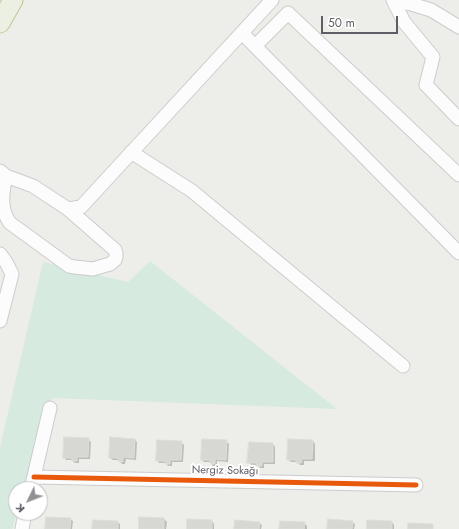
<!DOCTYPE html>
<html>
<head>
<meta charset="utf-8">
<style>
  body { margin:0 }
  #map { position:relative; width:459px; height:529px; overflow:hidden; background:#edeee9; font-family:Jost,sans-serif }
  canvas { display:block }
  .north { position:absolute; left:8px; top:481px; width:40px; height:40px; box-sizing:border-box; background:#fff; border:1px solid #bfbfc2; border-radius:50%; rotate:227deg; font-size:11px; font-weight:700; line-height:16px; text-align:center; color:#5f5e67 }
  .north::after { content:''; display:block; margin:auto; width:14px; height:18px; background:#919094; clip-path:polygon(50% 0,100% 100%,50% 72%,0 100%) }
  .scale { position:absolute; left:321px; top:16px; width:77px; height:18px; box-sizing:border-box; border:2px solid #5f5e67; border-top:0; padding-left:5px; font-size:12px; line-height:14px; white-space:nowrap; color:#5f5e67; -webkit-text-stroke:3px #fff; paint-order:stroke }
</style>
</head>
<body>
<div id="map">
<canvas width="459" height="529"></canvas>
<div class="north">K</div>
<div class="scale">50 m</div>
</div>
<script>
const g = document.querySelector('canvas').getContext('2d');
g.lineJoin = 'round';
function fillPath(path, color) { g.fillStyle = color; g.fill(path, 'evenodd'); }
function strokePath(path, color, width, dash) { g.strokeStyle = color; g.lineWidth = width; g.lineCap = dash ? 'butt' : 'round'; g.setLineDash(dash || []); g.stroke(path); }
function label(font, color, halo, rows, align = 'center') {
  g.font = font + ' Jost,sans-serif'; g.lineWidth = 4; g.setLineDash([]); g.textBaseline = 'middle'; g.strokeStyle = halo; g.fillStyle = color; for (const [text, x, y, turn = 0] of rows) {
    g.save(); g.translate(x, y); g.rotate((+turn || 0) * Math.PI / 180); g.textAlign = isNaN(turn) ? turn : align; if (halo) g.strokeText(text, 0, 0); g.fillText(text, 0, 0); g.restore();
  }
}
const green = new Path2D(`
  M 150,261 L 337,409 L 52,398 L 24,489 L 16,489 L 16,513 L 17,513 L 12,529 L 0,529 L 0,447 L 43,262 L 128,282 Z`);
const shadow = new Path2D(`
  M 88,439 L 91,442 L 90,459 L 79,459 L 79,463 L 75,463 L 72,460 L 66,460 L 64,457 Z
  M 135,440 L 137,442 L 136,460 L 126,459 L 125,464 L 122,464 L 119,460 L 113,460 L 110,458 Z
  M 226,441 L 229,444 L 228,462 L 217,461 L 217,466 L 213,466 L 211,462 L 204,462 L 202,460 Z
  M 313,441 L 315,444 L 315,461 L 304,461 L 304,465 L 300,465 L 297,462 L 291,462 L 288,459 Z
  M 181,442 L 184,445 L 183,462 L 172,462 L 172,466 L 168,466 L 166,463 L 159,463 L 157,460 Z
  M 273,444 L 275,447 L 275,464 L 264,464 L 264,468 L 260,468 L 258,465 L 251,465 L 249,462 Z
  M 140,518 L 164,519 L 167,522 L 166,529 L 140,529 Z
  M 70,519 L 73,521 L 72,529 L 46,529 Z
  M 212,521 L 214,524 L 214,529 L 188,529 Z
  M 117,522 L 120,524 L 120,529 L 93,529 Z
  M 352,522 L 355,524 L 354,529 L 328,529 Z
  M 392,522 L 394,525 L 394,529 L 368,529 Z
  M 259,523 L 262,525 L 261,529 L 235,529 Z
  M 304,523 L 307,526 L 307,529 L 280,529 Z`);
const building = new Path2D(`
  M 64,437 L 89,438 L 88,457 L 77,457 L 77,461 L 72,461 L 72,458 L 63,458 Z
  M 110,437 L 135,439 L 134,458 L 123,457 L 123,462 L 118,461 L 118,458 L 109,458 Z
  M 202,439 L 227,440 L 226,460 L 215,459 L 215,464 L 210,463 L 210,460 L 201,460 Z
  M 288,439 L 313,440 L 312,459 L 302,459 L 301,463 L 296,463 L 296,460 L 287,460 Z
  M 157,440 L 182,441 L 181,460 L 170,460 L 170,464 L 165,464 L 165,461 L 156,461 Z
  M 249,442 L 273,443 L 273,462 L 262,462 L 262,466 L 256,466 L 257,463 L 247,463 Z
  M 46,517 L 71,518 L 70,529 L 45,529 Z
  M 139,517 L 164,518 L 164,529 L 139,529 Z
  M 187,519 L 212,520 L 212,529 L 187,529 Z
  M 328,519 L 353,521 L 352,529 L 327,529 Z
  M 93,520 L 118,521 L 118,529 L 92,529 Z
  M 235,520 L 260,522 L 259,529 L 234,529 Z
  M 367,520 L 392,521 L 392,529 L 367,529 Z
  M 280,521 L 305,522 L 304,529 L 279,529 Z
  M 408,523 L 433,524 L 433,529 L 408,529 Z`);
const minor = new Path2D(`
  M 393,0 L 404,22 L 433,57 L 426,85 L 459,119
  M 395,4 L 408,3 L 431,10 L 459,27
  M 242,33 L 459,253
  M 255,46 L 288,13 L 459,175
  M 131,152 L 192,191 L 403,366
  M 0,171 L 6,176 L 33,186 L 68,209 L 81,207 L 272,0
  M 6,176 C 2,193 0,209 10,223 L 69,266 L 75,267 L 93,269 L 110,264 L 115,260 L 116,257 L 116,253 L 115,250 L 68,209
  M 0,254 L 6,262 L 12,274 L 0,321
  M 34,477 L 416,485
  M 31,489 L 50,408
  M 22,529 L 25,513`);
const highway = new Path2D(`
  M 0,23 L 13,0`);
const cycleway = new Path2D(`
  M 34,477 L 416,485`);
const streetNames = [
  ["Nergiz Sokağı",225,471,1]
];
fillPath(green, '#d7eadf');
fillPath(shadow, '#0003');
fillPath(building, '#d7d7d4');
strokePath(building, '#dcded8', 1);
strokePath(minor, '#ccc', 15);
strokePath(highway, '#bdc596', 21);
strokePath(minor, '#fcfcfc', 13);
strokePath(highway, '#ecf0e3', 19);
strokePath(cycleway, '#e8590c', 5);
label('11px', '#5f5e67', '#fff', streetNames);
</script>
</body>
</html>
